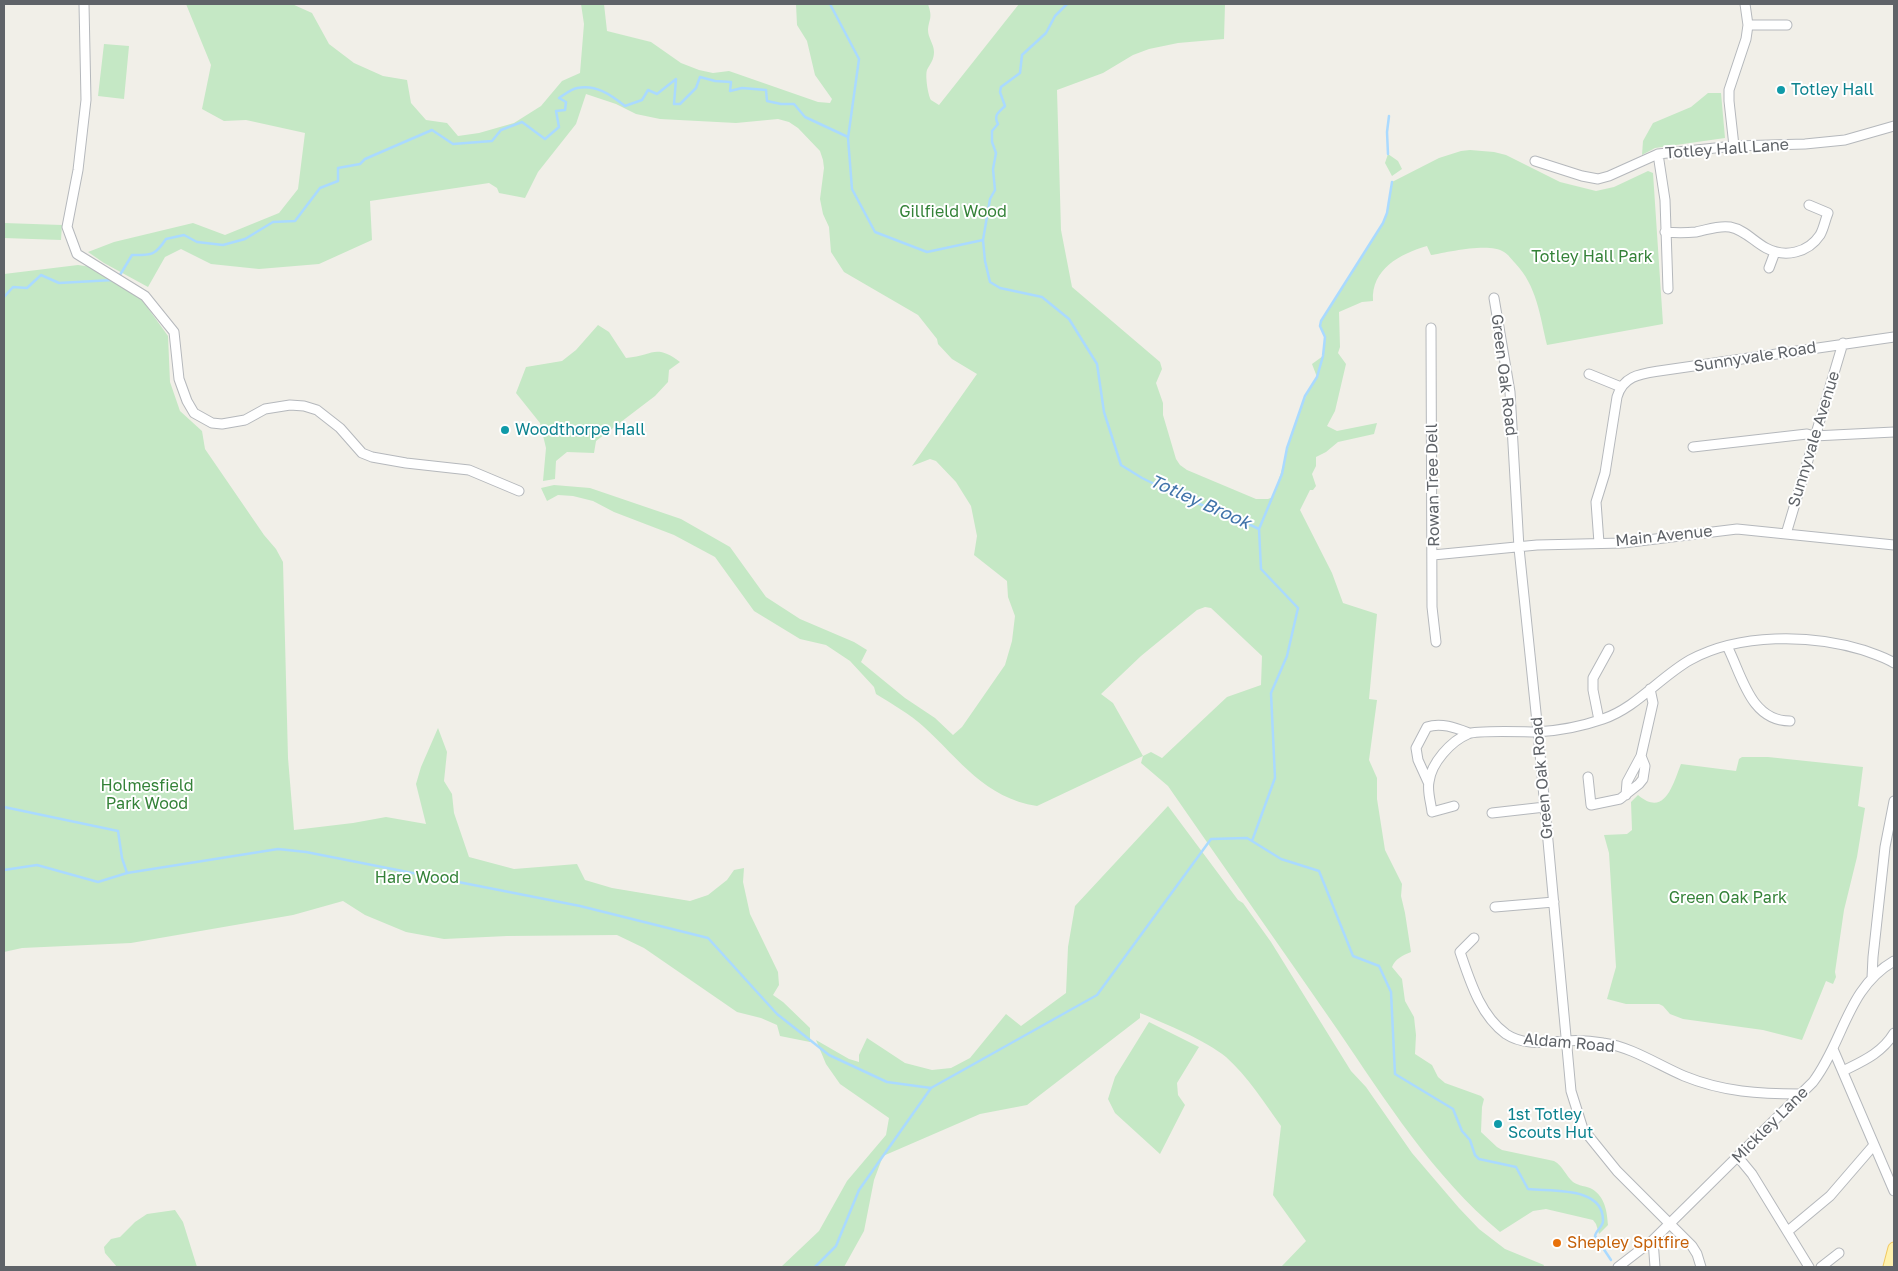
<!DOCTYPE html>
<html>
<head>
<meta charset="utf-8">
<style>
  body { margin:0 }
  #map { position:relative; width:1898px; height:1271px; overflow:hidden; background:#f1efe8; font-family:"Golos Text",sans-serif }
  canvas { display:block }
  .frame { position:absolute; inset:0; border:5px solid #5f6368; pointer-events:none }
</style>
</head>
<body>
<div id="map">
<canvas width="1898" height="1271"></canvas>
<div class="frame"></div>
</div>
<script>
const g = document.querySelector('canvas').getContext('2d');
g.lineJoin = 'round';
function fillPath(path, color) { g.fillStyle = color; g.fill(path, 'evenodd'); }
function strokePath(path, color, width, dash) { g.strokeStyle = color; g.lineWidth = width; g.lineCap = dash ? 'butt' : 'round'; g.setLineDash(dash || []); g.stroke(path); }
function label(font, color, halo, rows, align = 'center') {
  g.font = font + ' "Golos Text",sans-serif'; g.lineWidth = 4; g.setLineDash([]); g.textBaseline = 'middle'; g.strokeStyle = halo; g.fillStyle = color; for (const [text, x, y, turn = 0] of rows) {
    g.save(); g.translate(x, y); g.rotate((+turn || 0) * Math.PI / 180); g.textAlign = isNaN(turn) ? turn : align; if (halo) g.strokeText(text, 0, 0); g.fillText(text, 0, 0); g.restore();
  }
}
const green = new Path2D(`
  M 186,4 L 292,4 L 312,13 L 329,44 L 354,63 L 383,76 L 407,80 L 411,103 L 426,120 L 447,123 L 458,136 L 479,133 L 514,123 L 541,106 L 562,81 L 580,73 L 584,24 L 581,4 L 604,4 L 607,31 L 651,42 L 681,63 L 699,70 L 713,73 L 729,71 L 818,102 L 830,103 L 832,99 L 815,75 L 807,41 L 797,25 L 796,4 L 928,4 C 933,19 929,18 928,30 C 928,38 934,44 934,52 C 934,60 930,64 927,70 C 925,76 928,95 931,100 L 939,105 L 1019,4 L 1225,4 L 1224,39 L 1178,43 L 1149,49 L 1133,55 L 1103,73 L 1057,90 L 1061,230 L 1072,287 L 1160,362 L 1162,369 L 1156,383 L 1163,403 L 1163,415 L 1176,459 L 1180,465 L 1187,470 L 1256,499 L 1268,499 L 1273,497 C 1288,457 1293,413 1317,377 L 1312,364 L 1323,356 L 1325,337 L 1320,326 L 1321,321 L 1383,223 L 1387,213 L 1392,182 L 1439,158 L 1461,151 L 1470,150 L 1494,152 L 1506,155 L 1560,182 L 1596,191 L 1614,187 L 1648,171 L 1653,173 L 1663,324 L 1547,345 C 1540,316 1537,286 1515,263 C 1512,260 1508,254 1504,252 C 1490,242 1448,252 1431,255 L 1427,246 C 1400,254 1371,269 1373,301 L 1362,302 L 1339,312 L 1340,347 L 1338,353 L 1346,364 L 1335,411 L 1327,426 L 1337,431 L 1377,423 L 1374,434 L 1338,442 L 1326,452 L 1316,457 L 1316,466 L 1312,474 L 1316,486 L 1313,490 L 1310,490 L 1300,510 L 1332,573 L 1343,603 L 1377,614 L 1369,699 L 1377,700 L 1369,760 L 1377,778 L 1377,799 L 1385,850 L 1402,884 L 1401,896 L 1405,913 L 1411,952 C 1403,955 1395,959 1392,967 L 1402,979 L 1405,1001 L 1414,1017 L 1416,1035 L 1415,1054 L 1432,1065 L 1438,1077 L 1445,1083 L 1481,1096 L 1484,1099 L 1482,1107 L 1481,1132 L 1497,1147 L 1502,1150 L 1554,1161 C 1563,1166 1566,1176 1573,1182 C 1578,1186 1587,1186 1592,1189 C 1605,1197 1607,1211 1608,1225 L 1599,1234 L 1596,1224 L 1593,1220 L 1546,1209 L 1533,1211 L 1500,1232 C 1433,1176 1386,1101 1337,1029 C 1281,948 1224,867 1168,786 L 1141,763 L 1143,756 L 1037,806 C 985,798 960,760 924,727 C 910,714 892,704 876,694 L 874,687 L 850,661 L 826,645 L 800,639 L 754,611 L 715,557 L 674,535 L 614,512 L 593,501 L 573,496 L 558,495 L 547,501 L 541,488 L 554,485 L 590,488 L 681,519 L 730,547 L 766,597 L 800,619 L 854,642 L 867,650 L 861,662 L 905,698 L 935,718 L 953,735 L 962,727 L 1005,665 L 1012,641 L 1015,616 L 1008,597 L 1007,581 L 974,555 L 977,536 L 971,506 L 956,482 L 936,461 L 930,459 L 912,466 L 977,374 L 952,359 L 938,344 L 937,339 L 918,315 L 844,272 L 831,252 L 829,227 L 823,214 L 820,199 L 824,168 L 823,160 L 820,151 L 798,128 L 789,122 L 778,119 L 736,123 L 660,119 L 636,114 L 616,104 L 586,94 L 576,124 L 538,172 L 525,198 L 499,193 L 497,188 L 489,183 L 370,201 L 372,240 L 319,264 L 259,269 L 211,264 L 181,249 L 165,257 L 148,287 L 104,263 L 88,252 L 114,242 L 193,223 L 225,235 L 279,213 L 298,189 L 305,133 L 246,120 L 224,121 L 202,109 L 211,65 ZM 1205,607 L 1211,608 L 1262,656 L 1261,685 L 1227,697 L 1162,758 L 1151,752 L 1143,756 L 1113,703 L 1101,694 L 1141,656 L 1197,610 Z
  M 104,44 L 129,46 L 124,99 L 98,96 Z
  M 1708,93 L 1721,93 L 1725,138 L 1655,148 L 1642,155 L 1643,141 L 1653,123 L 1691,107 Z
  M 1388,154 L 1398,161 L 1402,169 L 1392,176 L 1385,163 Z
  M 4,223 L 62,225 L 61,240 L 4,238 Z
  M 78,265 L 92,267 L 140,297 L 168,336 L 170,382 L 180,411 L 202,431 L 205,449 L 264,535 L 276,549 L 283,562 L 288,758 L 294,830 L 353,823 L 386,817 L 426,824 L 416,784 L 421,767 L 438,728 L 447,752 L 444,781 L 452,794 L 454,813 L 469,857 L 514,869 L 577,864 L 585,880 L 612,888 L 690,901 L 708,895 L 727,880 L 734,870 L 744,868 L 743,882 L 750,914 L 778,972 L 779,985 L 773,995 L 783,1002 L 810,1028 L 810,1042 L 780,1036 L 777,1025 L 761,1018 L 737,1012 L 644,948 L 617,935 L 507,936 L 444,939 L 406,932 L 365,915 L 343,901 L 293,915 L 131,943 L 22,948 L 4,952 L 4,274 Z
  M 598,325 L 609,332 L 626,358 C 653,356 655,343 680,362 L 669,370 L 668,382 L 655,396 L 596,441 L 594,453 L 567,452 L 556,461 L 555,479 L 543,481 L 546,448 L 540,423 L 516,393 L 526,367 L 562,361 L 576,350 Z
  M 1742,757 L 1768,757 L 1863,767 L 1858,806 L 1865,808 L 1857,857 L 1844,910 L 1835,972 L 1836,977 L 1833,984 L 1826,981 L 1802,1040 L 1763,1030 L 1683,1019 L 1670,1014 L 1663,1006 L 1659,1004 L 1626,1004 L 1607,999 L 1616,967 L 1609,853 L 1604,835 L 1627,834 L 1632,830 L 1631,802 L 1638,795 C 1665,818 1673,784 1681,764 L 1736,771 L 1739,759 Z
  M 1168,806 L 1238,900 L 1243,903 L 1271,942 L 1351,1071 L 1366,1087 L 1412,1153 L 1459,1208 L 1479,1229 L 1505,1249 L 1544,1265 L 1543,1267 L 1282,1266 L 1306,1241 L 1273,1195 L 1281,1126 C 1264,1102 1248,1077 1226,1057 C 1205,1040 1166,1024 1140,1013 L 1140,1018 L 1027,1105 L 980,1114 L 883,1156 L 874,1180 L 864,1231 L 844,1267 L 781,1267 L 819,1231 L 847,1181 L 886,1135 L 889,1118 L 840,1084 L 826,1064 L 816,1040 L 849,1059 L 859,1062 L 859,1055 L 867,1038 L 905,1063 L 932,1070 L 951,1068 L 970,1058 L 1006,1014 L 1021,1026 L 1066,993 L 1068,947 L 1075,906 Z
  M 1149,1022 L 1199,1047 L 1177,1083 L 1178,1095 L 1185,1105 L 1160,1154 L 1115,1113 L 1108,1099 L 1115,1077 Z
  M 175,1210 L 183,1222 L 197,1267 L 117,1267 L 105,1253 L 104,1247 L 111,1239 L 120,1237 L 135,1222 L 147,1214 Z`);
const stream = new Path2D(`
  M 830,4 L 859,59 L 848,138 L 852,189 L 875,232 L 927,252 L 983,240 L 985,261 L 990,282 L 1000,288 L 1042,297 L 1069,319 L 1097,364 L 1104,412 L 1121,465 L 1142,478 L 1181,497 L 1231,516 L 1259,529 L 1261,569 L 1298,608 L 1287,656 L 1271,693 L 1275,778 L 1252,841 L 1281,859 L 1319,871 L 1353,956 L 1379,966 L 1391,992 L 1395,1074 L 1453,1109 L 1462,1131 L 1470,1140 L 1475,1155 L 1479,1159 L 1516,1167 L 1528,1189 C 1551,1192 1603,1186 1603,1220 C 1604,1226 1596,1230 1595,1236 L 1611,1260
  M 1388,154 L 1387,132 L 1389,116
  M 983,240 L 990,199 L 995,190 L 993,169 L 996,153 L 992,142 L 992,131 L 998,124 C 993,115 999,112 1005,106 L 1000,92 L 1001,87 L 1020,73 L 1022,55 L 1046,33 L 1055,16 L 1067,4
  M 120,275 L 132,255 C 151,255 155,256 166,239 L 184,235 L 197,242 L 223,245 L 245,239 L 273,222 L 295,221 L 320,188 L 338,181 L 338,168 L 360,164 L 365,159 L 432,130 L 453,144 L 492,141 L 501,130 L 522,122 L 545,139 L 559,127 L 556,111 L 565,110 L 566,102 L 559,98 C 564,95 571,89 577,88 C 596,84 611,95 625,106 L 642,100 L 648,90 L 657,94 L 676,79 L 674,104 L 680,104 L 696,88 L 700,77 L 715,81 L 731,82 L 730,91 L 742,88 L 766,90 L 767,101 L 781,104 L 794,104 L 805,117 L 848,137
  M 4,297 L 13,287 L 27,288 L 41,275 L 59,283 L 113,280
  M 1259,529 L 1282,474 L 1287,448 L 1305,396 L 1317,377 L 1323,356 L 1325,337 L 1320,326 L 1321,321 L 1383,223 L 1387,213 L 1392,182
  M 4,807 L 118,831 L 122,858 L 127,873
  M 4,870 L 37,865 L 98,882 L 127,873 L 278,849 L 306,852 L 580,906 L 708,938 L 777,1014 L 829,1055 L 887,1082 L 931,1088 L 1097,995 L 1211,839 L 1247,838 L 1252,841
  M 815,1267 L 836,1246 L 859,1190 L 931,1088`);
const minor = new Path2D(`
  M 84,4 L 86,100 L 78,170 L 67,227 L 77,254 L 145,296 L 174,332 L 179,379 L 187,401 L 194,413 L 212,423 L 222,424 L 245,420 L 265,409 L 290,405 L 304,406 L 317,410 L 340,428 L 362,453 L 372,457 L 406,463 L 469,470 L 519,491
  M 1748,25 L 1787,25
  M 1734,146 L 1729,101 L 1729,90 L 1746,39 L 1748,25 L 1745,4
  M 1658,154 L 1665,200 L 1668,289
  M 1535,161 L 1582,176 L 1598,179 L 1609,176 L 1658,154 L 1734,146 L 1805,144 L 1845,140 L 1894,126
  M 1665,232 C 1675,233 1686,233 1696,232 C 1707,230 1718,225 1730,227 C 1745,230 1753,241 1766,248 C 1785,258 1808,253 1820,235 C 1824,228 1825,220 1828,213 L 1809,205
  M 1769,268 L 1775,252
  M 1494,298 L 1510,392 L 1519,548 L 1538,732 L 1571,1091 L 1583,1129 L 1617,1171 L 1692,1246 L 1697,1254 L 1701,1267
  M 1431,328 L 1432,607 L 1436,642
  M 1589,374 L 1621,387
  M 1693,447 L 1807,434 L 1814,436 L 1894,432
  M 1786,534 L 1843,343
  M 1599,543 L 1596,502 L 1605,473 L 1617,397 C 1623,376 1640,374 1659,371 L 1894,337
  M 1433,555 L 1537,545 L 1623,543 L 1737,529 L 1894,545
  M 1727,646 C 1742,675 1750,721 1790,721
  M 1599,720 L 1593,690 L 1593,678 L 1609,649
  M 1588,777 L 1591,805 L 1620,799 L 1639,784 L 1643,779 L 1645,766 L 1641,756 L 1653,703 L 1650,689
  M 1428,782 L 1418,760 L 1416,748 L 1427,727 C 1441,722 1456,728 1469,733
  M 1626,795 L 1627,782 L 1641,756
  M 1454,806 L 1432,812 C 1431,803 1427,791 1429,782 C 1431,763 1451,741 1468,734 C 1477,730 1523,732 1536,732 C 1557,731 1583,726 1603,719 C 1636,708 1660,677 1690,660 C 1739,633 1811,634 1863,650 C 1874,654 1885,657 1894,663
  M 1492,813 L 1545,807
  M 1495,907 L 1554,902
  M 1474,938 L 1460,952 C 1470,981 1480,1015 1506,1034 C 1524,1046 1545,1042 1565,1041 C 1577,1040 1592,1041 1603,1043 C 1632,1047 1658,1065 1684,1076 C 1723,1092 1760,1094 1800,1094
  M 1872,978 L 1873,957 L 1885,847 L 1894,801
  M 1833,1049 L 1894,1191
  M 1843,1071 C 1863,1061 1882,1053 1894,1033
  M 1738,1157 L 1752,1174 L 1809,1267
  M 1788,1231 L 1830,1196 L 1874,1145
  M 1653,1240 L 1655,1267
  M 1618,1267 L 1653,1240 L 1813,1082 C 1844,1041 1847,988 1894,961
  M 1821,1267 L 1839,1253`);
const major = new Path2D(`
  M 1889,1267 L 1894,1248`);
const markers = [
  [1781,90,5,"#0f9aa8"],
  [505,430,5,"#0f9aa8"],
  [1498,1124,5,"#0f9aa8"],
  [1557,1243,5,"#e8710a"]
];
const cultureNames = [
  ["Totley Hall",1791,90],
  ["Woodthorpe Hall",515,430],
  ["1st Totley",1508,1115],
  ["Scouts Hut",1508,1133]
];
const streetNames = [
  ["Totley Hall Lane",1727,149,-4],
  ["Sunnyvale Road",1755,357,-9],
  ["Green Oak Road",1504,375,83],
  ["Sunnyvale Avenue",1814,439,-73],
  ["Rowan Tree Dell",1433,485,-91],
  ["Main Avenue",1664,536,-6],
  ["Green Oak Road",1542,778,-95],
  ["Aldam Road",1569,1043,5],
  ["Mickley Lane",1770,1125,-45]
];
const parkNames = [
  ["Gillfield Wood",953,212],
  ["Totley Hall Park",1592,257],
  ["Holmesfield",147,786],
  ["Park Wood",147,804],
  ["Hare Wood",417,878],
  ["Green Oak Park",1728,898]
];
const foodNames = [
  ["Shepley Spitfire",1567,1243]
];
const waterNames = [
  ["Totley Brook",1200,502,24]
];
fillPath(green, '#c5e8c5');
strokePath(stream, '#aadaff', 2.5);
strokePath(minor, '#b5b8bc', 11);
strokePath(major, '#f2c960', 13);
strokePath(minor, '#fff', 9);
strokePath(major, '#fff2af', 11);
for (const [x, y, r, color] of markers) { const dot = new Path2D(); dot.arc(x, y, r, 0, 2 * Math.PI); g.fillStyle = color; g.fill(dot); strokePath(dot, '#fff', 2); }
label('16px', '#0d838f', '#fff', cultureNames, 'left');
label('16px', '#5f6368', '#fff', streetNames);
label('16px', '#348238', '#fff', parkNames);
label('16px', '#c56008', '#fff', foodNames, 'left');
label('italic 18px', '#4174aa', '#fff', waterNames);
</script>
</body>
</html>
